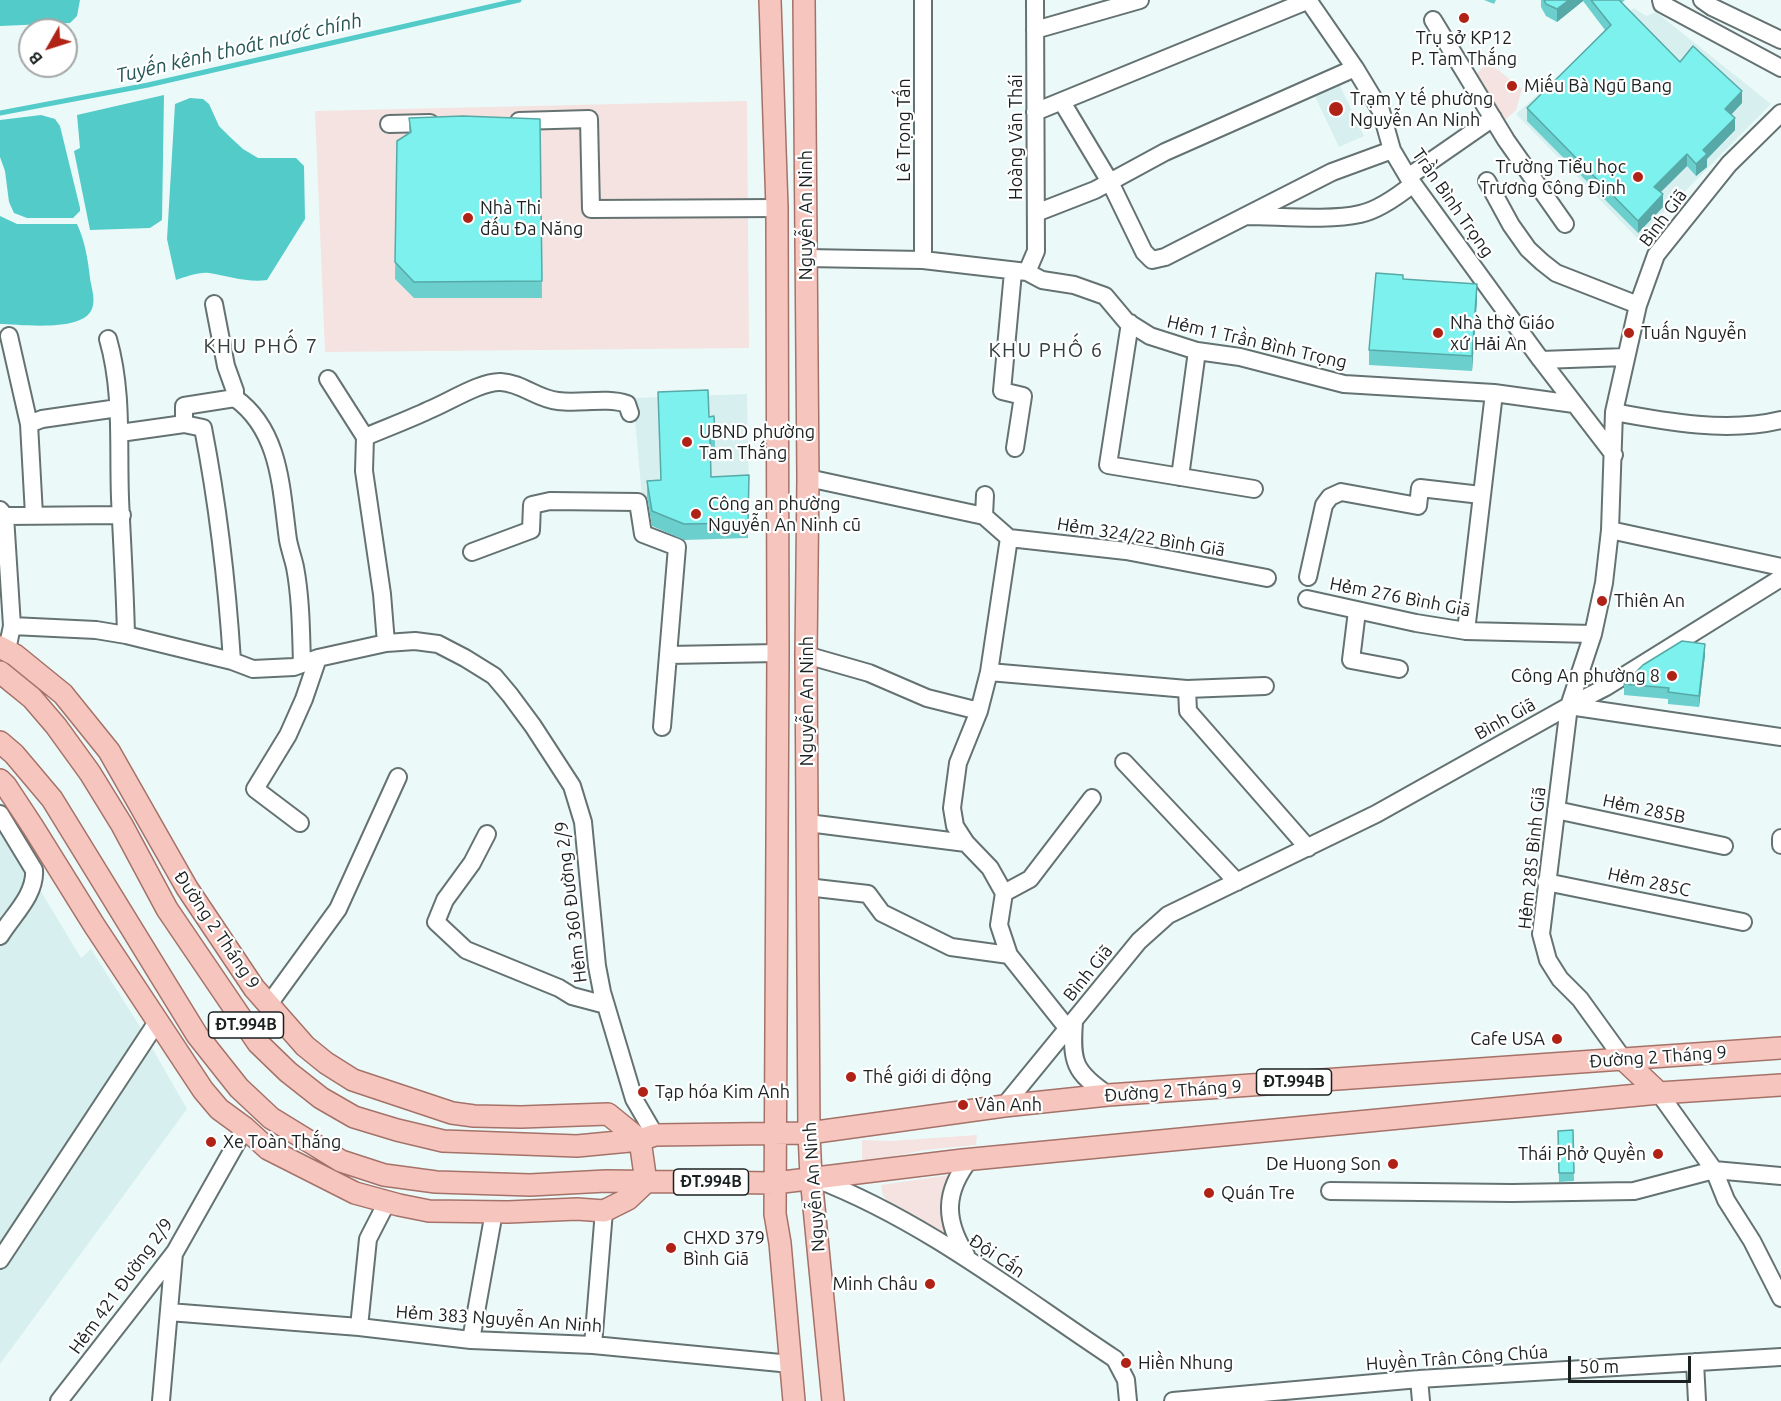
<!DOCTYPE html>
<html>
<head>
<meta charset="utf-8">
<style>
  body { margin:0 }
  #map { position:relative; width:1781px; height:1401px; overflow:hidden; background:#ebfaf9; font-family:Ubuntu,sans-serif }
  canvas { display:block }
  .north { position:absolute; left:18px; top:18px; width:60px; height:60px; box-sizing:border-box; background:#fff; border:2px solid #a4a6a6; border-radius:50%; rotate:231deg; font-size:16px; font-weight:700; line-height:24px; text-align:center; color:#1b2020 }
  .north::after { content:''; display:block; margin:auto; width:21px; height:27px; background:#b02116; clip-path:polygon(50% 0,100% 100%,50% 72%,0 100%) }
  .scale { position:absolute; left:1568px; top:1356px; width:123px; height:27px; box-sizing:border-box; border:3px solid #1b2020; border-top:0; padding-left:8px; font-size:18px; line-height:21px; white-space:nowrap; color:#1b2020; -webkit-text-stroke:4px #fff; paint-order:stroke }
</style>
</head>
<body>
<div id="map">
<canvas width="1781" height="1401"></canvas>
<div class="north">B</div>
<div class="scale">50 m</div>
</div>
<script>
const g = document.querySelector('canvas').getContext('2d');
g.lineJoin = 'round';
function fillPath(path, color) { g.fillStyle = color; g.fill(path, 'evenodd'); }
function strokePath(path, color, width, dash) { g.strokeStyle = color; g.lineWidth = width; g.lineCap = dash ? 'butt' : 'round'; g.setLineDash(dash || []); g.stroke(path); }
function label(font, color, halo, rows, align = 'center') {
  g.font = font + ' Ubuntu,sans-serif'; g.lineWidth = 4.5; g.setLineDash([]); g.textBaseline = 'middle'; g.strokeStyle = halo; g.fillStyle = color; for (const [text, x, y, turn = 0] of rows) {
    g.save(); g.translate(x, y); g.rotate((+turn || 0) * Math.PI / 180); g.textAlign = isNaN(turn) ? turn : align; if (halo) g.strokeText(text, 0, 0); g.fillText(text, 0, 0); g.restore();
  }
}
const built = new Path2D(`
  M 1634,8 L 1646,16 L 1656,12 L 1771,104 L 1638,239 L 1516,114 Z
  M 1333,71 L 1364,136 L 1339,147 L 1308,82 Z
  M 747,394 L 749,491 L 642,497 L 633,398 Z
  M 0,823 L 81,958 L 91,949 L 139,1025 L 187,1109 L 0,1364 Z`);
const green = new Path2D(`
  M 1491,66 L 1497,69 L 1522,89 L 1516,110 L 1504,121 L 1477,73 L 1483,67 Z
  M 747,101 L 749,348 L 325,352 L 315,111 Z
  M 977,1135 L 976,1145 L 924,1150 L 862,1163 L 862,1140 L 891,1141 Z
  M 950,1175 L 942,1203 L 949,1240 L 897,1210 L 883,1196 L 881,1185 Z`);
const water = new Path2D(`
  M 0,0 L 80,0 L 77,16 L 70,23 L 0,26 Z
  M 164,95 L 162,220 L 150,228 L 90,230 L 74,151 L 80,148 L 77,115 Z
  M 190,98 L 203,99 L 209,104 L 219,126 L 230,137 L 243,149 L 258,158 L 296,158 L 304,166 L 305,219 L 267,280 C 248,283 228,276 209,273 C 198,272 186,277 176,280 L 167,239 L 175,104 Z
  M 41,115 L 55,119 L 60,126 L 80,208 L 80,211 L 73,218 L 27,218 L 14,213 L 9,202 L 5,171 L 0,157 L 0,120 Z
  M 0,216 L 17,224 L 77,224 C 85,241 88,260 90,278 C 91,286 95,297 93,305 C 89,334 19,324 0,324 Z`);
const stream = new Path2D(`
  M 0,113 L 148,85 L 519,0`);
const minor = new Path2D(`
  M 1308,0 L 1355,68 L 1381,111 L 1392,150 L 1408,177 L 1541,360 L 1614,455
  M 1661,0 L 1662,4 L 1781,68
  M 1702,0 L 1712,7 L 1781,40
  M 1433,20 L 1506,140 L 1565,224
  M 1035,30 L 1140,0
  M 1062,102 L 1110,182 L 1144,252 L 1152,260 L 1165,257 L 1332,172 L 1392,150
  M 1035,112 L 1309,0
  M 519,121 L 589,119 L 591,209 L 777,208
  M 389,124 L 430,123
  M 1408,177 L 1493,118
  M 1487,181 L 1511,225 L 1528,249 L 1542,262 L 1556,273 L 1638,305
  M 1036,213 L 1095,190 L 1165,152 L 1355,68
  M 1247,216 C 1279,216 1330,221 1360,214 C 1379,210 1398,196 1413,184
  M 806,258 L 923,260 L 1027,272 L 1042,280 L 1074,285 L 1105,296 L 1126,321 L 1150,336 L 1197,351 L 1240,357 L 1344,384 L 1494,393 L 1574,404
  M 923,260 L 923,0
  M 1013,272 L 1002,391 L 1023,396 L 1015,448
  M 1027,272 L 1036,251 L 1035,0
  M 214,304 L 226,366 L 235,391 L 235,398
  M 1130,323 L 1108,465 L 1254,489
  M 9,336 L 29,424 L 34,515
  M 108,339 C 123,391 118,445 120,498 C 122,544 125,589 126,635
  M 1541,360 L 1626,357
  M 328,379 L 365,437 L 364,471 L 382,594 L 386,643
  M 1614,412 C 1667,422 1728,433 1781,420
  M 29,424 L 42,419 L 118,408
  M 120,433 L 184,424
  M 365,437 C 386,428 408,420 429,410 C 449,402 481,381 501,382 C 522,383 537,399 558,401 C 580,404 606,397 627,404 L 630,413
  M 1180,477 L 1197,351
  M 808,478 L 984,516
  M 985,495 L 984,516 L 1009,538 L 989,672 L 979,711 L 958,763 L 952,808 L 955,826 L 966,843 L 990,868 L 1004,893 L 999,925 L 1009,955 L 1068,1029
  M 0,510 L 5,516 L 12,626 L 7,650
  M 5,516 L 122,515
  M 1610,530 L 1781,567
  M 1009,538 L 1126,551 L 1267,578
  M 472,552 L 531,530 L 532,505 L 550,501 L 638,502 L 643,534 L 677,547 L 662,727
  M 1308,577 L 1324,505 L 1330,497 L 1341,492 L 1418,506 L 1420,488 L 1481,495
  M 1307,599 L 1416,623 L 1466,631 L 1593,634
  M 1357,611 L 1351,660 L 1399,669
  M 12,626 L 96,630 L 126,635 L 232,661 L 253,669 L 294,667 L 318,658 L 386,643 L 415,641 L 438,644 L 465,658 L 494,676 L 510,695 L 533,726 L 572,786 L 583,822 L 597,966 L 602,992 L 634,1099 L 655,1135
  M 1466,631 L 1494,393
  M 668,655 L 778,653
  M 806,655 L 869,673 L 927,698 L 979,711
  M 232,661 C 227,583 218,505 203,428 L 184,424 L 184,406 L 235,398 C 281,431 281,490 288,540 C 290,550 293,558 295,567 C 301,599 301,632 302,664
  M 989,672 L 1187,689 L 1265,686
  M 1187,689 L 1188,711 L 1308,848
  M 1569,706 L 1541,934 L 1548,960 L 1560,979 L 1580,999 L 1624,1060
  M 1569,706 L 1606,687 L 1781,578
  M 1569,706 L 1781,737
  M 1124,762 L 1237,882
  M 1556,810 L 1724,846
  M 0,814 L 34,870 C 36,895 12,916 0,936
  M 300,823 L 255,789 L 288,735 L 304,699 L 318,658
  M 808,823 L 966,843
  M 487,834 L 472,863 L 445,900 L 436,922 L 466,950 L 559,988 L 572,996 L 606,1005
  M 1781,838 L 1781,845
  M 1546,882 L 1743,922
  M 807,887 L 868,894 L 882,913 L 951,947 L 1009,955
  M 1004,893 L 1030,879 L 1092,798
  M 269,1004 L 338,909 L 398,777
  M 1074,1022 C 1071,1062 1074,1072 1108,1095
  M 1659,1093 L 1714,1170 L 1726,1200 L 1752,1241 L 1781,1298
  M 1004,1106 L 1139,941 L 1168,915 L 1376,814 L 1569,706 L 1593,634 L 1604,583 L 1610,530 L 1614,412 L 1638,305 L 1656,255 L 1729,164 L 1781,113
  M 816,1179 C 925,1221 1018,1295 1115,1359 L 1126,1380 L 1128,1401
  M 1330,1191 L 1512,1193 L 1634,1191 L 1714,1170 L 1781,1176
  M 966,1255 C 944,1220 944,1192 970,1159
  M 0,1260 L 157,1022
  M 169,1312 L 359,1327 L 471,1340 L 593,1345 L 791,1364
  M 359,1327 L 368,1239 L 387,1202
  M 471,1340 L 494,1212
  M 593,1345 L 604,1211
  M 1695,1362 L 1697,1401
  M 1419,1379 L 1421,1401
  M 59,1401 L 175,1252 L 245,1128
  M 161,1401 L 174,1253
  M 1173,1401 L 1419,1379 L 1781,1357`);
const major = new Path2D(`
  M 770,0 L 777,208 L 778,653 L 775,1214 L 780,1243 L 794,1401
  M 804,0 L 808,478 L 806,655 L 809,1133 L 811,1177 L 833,1401
  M 0,647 L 15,655 L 63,694 L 109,751 L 187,888 L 254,988 L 305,1046 L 326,1063 L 353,1080 L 452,1113 L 474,1116 L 521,1117 L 608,1114 L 640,1140
  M 0,672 L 32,698 L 56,726 L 90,773 L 122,825 L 167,909 L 258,1043 L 288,1072 L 321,1098 L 354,1117 L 397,1130 L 443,1141 L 577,1146 L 640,1140 L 655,1135 L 809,1133 L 1004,1106 L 1108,1095 L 1781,1048
  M 0,742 L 14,754 L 52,799 L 197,1035 L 239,1088 L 271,1118 L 341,1161 L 384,1175 L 436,1182 L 530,1185 L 606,1181 L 775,1183 L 963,1160 L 1659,1093 L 1781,1085
  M 0,780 L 6,786 L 33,827 L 94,925 L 203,1090 L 219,1109 L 245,1128 L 268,1149 L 355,1193 L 399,1205 L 429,1211 L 508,1212 L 577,1209 L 604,1211 L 628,1199 L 646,1182
  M 1624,1060 L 1659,1093
  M 640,1140 L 646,1182`);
const wall = new Path2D(`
  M 1484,0 L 1496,0 L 1494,4 Z
  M 1541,0 L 1625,0 L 1621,3 L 1680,62 L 1742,103 L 1731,115 L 1735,130 L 1707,159 L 1707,167 L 1696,176 L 1687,166 L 1660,192 L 1663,207 L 1638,233 L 1527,121 L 1527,108 L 1605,30 L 1583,1 L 1557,22 L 1546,16 L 1541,7 Z
  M 409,118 L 540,119 L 542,298 L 414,298 L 395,279 L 397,141 L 409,133 Z
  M 1403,279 L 1477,299 L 1472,371 L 1369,365 L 1369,350 Z
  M 658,392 L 709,417 L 715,437 L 715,453 L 710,453 L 711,477 L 749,475 L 748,538 L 684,540 L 652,526 L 647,497 L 647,481 L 661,480 Z
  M 1705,655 L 1699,707 L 1668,704 L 1668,699 L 1624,695 L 1624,684 Z
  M 1573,1130 L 1574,1181 L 1559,1182 L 1558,1131 Z`);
const shadedWall = new Path2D(`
  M 1569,0 L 1583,0 L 1583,1 L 1557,22 L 1557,9 Z
  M 1742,91 L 1742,103 L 1725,121 L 1725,109 Z
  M 1735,118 L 1735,130 L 1707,159 L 1707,167 L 1696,176 L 1696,164 L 1703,150 Z
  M 1687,154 L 1687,166 L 1654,199 L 1654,187 Z
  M 1663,194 L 1663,207 L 1638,233 L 1638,221 Z
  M 1477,284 L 1477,299 L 1472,371 L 1472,356 Z
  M 1705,644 L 1705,655 L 1699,707 L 1699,696 Z`);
const building = new Path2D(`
  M 1544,0 L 1569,0 L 1557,9 L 1546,4 Z
  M 1591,0 L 1619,0 L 1680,62 L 1693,46 L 1742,91 L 1725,109 L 1735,118 L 1703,150 L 1707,154 L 1696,164 L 1687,154 L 1654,187 L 1663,194 L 1638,221 L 1527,108 L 1611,25 Z
  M 463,116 L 540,119 L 542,281 L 414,282 L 395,262 L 397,141 L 411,132 L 409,118 Z
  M 1376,273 L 1403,275 L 1403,279 L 1477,284 L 1472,356 L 1369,350 Z
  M 708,390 L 709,417 L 714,416 L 715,437 L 710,437 L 711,477 L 749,475 L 748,523 L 684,524 L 652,511 L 647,481 L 661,480 L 658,392 Z
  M 1682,641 L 1705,644 L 1699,696 L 1668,692 L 1669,688 L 1624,684 L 1643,665 Z
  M 1573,1130 L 1574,1173 L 1559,1173 L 1558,1131 Z`);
const markers = [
  [1464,18,6,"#b02116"],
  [1512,86,6,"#b02116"],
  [1336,109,8,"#b02116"],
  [1638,177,6,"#b02116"],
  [468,218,6,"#b02116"],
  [1438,333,6,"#b02116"],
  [1629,333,6,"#b02116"],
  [687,442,6,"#b02116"],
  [696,514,6,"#b02116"],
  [1602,601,6,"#b02116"],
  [1672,676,6,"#b02116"],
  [1557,1039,6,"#b02116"],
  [851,1077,6,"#b02116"],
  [643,1092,6,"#b02116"],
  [963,1105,6,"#b02116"],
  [211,1142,6,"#b02116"],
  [1658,1154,6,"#b02116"],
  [1393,1164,6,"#b02116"],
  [1209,1193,6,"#b02116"],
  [671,1248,6,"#b02116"],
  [930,1284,6,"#b02116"],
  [1126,1363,6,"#b02116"]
];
const shields = [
  [246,1025,75],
  [1294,1082,75],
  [711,1182,75]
];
const shieldNames = [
  ["ĐT.994B",246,1025],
  ["ĐT.994B",1294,1082],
  ["ĐT.994B",711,1182]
];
const poiNames = [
  ["Trụ sở KP12",1464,38,"center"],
  ["P. Tam Thắng",1464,59,"center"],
  ["Miếu Bà Ngũ Bang",1524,86],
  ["Trạm Y tế phường",1350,99],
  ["Nguyễn An Ninh",1350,120],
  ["Trường Tiểu học",1626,167,"right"],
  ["Trương Công Định",1626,188,"right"],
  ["Nhà Thi",480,208],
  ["đấu Đa Năng",480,229],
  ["Nhà thờ Giáo",1450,323],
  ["xứ Hải An",1450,344],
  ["Tuấn Nguyễn",1641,333],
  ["UBND phường",699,432],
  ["Tam Thắng",699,453],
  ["Công an phường",708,504],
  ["Nguyễn An Ninh cũ",708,525],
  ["Thiên An",1614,601],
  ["Công An phường 8",1660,676,"right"],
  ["Cafe USA",1545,1039,"right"],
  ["Thế giới di động",863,1077],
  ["Tạp hóa Kim Anh",655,1092],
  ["Vân Anh",975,1105],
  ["Xe Toàn Thắng",223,1142],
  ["Thái Phở Quyền",1646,1154,"right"],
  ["De Huong Son",1381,1164,"right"],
  ["Quán Tre",1221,1193],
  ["CHXD 379",683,1238],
  ["Bình Giã",683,1259],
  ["Minh Châu",918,1284,"right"],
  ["Hiền Nhung",1138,1363]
];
const streetNames = [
  ["Lê Trọng Tấn",904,130,-90],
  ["Hoàng Văn Thái",1016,137,-90],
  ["Trần Bình Trọng",1453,203,55],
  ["Nguyễn An Ninh",806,215,-90],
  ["Bình Giã",1663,218,-53],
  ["Hẻm 1 Trần Bình Trọng",1257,342,13],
  ["Hẻm 324/22 Bình Giã",1141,537,9],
  ["Hẻm 276 Bình Giã",1400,597,11],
  ["Nguyễn An Ninh",807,701,-90],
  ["Bình Giã",1505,719,-29],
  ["Hẻm 285B",1644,809,12],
  ["Hẻm 285 Bình Giã",1532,858,-84],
  ["Hẻm 285C",1649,882,12],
  ["Hẻm 360 Đường 2/9",571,902,-97],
  ["Đường 2 Tháng 9",217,930,56],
  ["Bình Giã",1088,973,-51],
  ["Đường 2 Tháng 9",1658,1057,-4],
  ["Đường 2 Tháng 9",1173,1091,-4],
  ["Nguyễn An Ninh",814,1187,-94],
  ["Đội Cấn",997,1256,34],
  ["Hẻm 421 Đường 2/9",121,1286,-54],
  ["Hẻm 383 Nguyễn An Ninh",499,1319,4],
  ["Huyền Trân Công Chúa",1457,1358,-4]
];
const waterNames = [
  ["Tuyến kênh thoát nước chính",239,48,-13]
];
const neighbourhoodNames = [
  ["KHU PHỐ 7",261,346],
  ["KHU PHỐ 6",1046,350]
];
fillPath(built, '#d7f0ef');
fillPath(green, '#f4e3e0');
fillPath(water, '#53cbc9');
strokePath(stream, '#53cbc9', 5);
strokePath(minor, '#657272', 20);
strokePath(major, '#a57269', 24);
strokePath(minor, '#fff', 16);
strokePath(major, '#f6c5bd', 21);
fillPath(wall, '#6bcfcd');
fillPath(shadedWall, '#57a9a7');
fillPath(building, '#7cf1ee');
strokePath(building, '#57a9a7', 1.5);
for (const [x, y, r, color] of markers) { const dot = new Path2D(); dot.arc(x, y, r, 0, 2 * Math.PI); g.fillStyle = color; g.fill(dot); strokePath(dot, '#fff', 2); }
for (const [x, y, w] of shields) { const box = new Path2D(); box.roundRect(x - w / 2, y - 13, w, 26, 4.5); g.fillStyle = '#fff'; g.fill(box); strokePath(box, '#1b2020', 1.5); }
label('bold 16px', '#1b2020', null, shieldNames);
label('18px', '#1b2020', '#fff', poiNames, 'left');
label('18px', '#1b2020', '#fff', streetNames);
label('italic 20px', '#235655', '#fff', waterNames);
g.letterSpacing = '1.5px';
label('20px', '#323e3d', '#fff', neighbourhoodNames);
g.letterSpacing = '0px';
</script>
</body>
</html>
